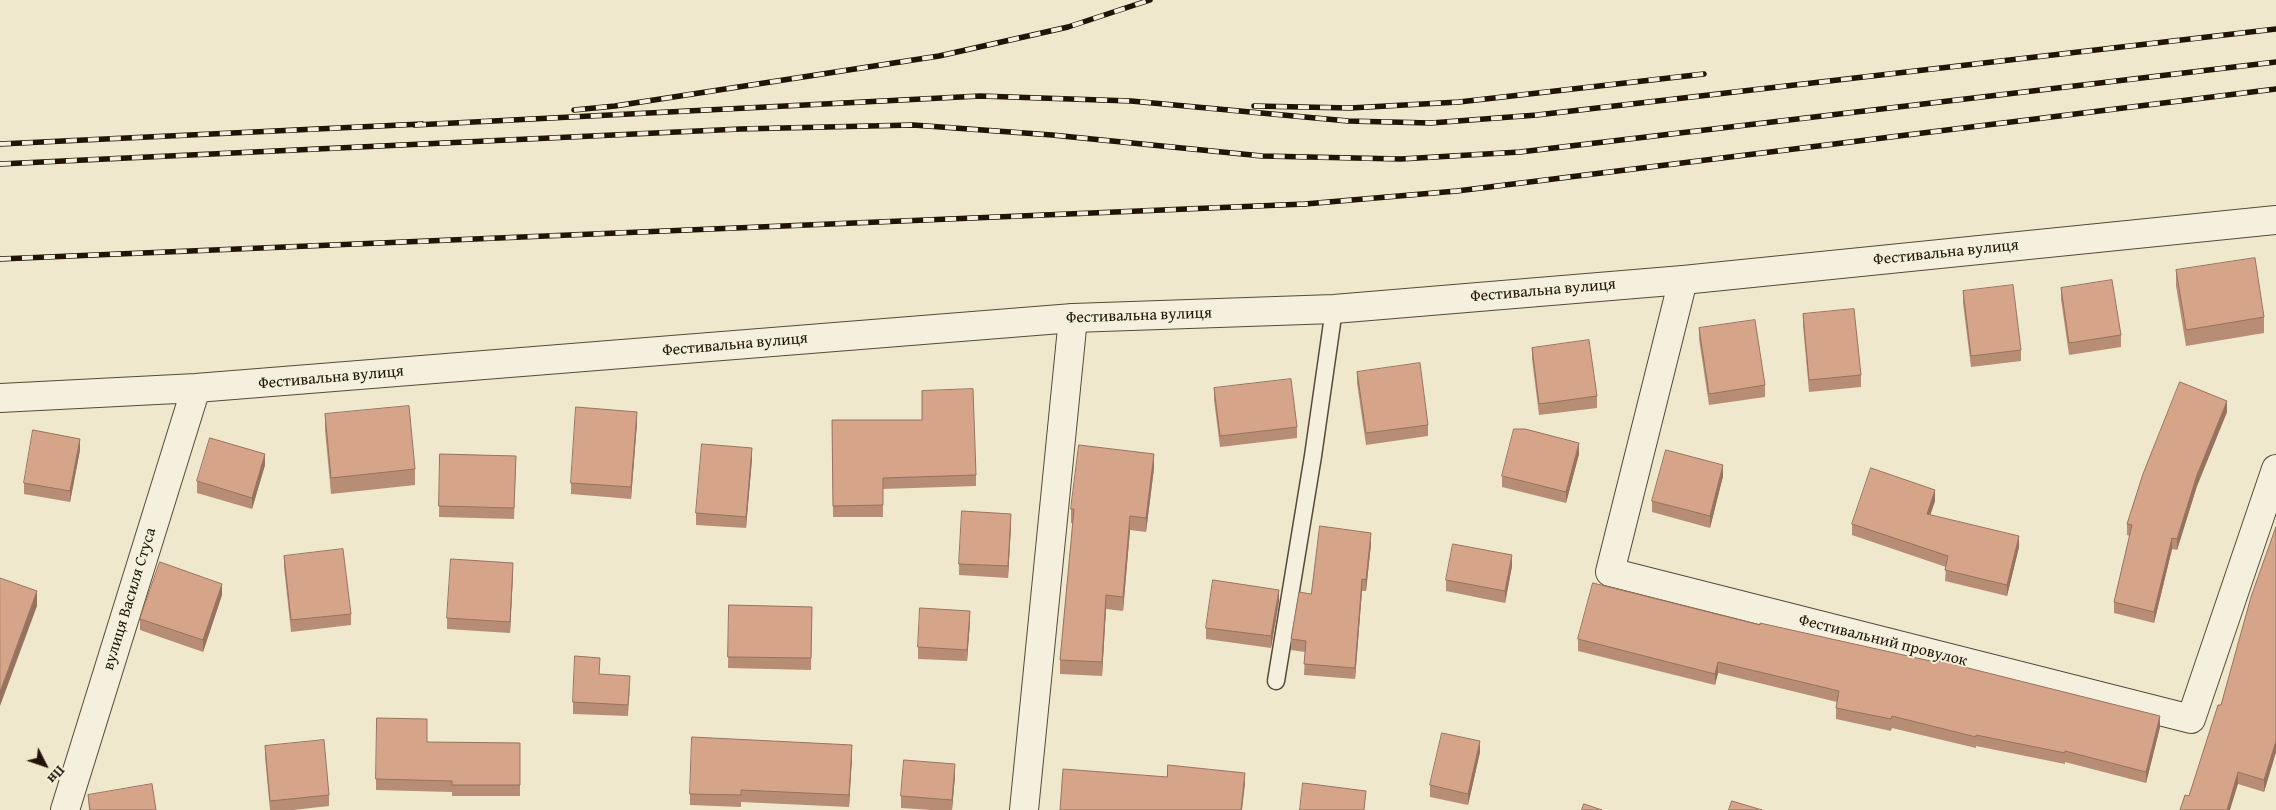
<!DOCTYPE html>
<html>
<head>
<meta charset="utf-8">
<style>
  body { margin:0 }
  #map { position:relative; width:2276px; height:810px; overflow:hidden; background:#f0e8cc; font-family:"Gentium Book Plus",serif }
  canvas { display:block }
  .north { position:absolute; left:20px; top:740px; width:50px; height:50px; -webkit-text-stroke:4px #f5f0de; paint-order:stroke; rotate:131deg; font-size:14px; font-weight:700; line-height:20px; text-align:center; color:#211407 }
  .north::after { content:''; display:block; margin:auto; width:18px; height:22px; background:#211407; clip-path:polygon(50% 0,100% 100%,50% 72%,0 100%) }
</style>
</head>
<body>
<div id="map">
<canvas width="2276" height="810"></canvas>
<div class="north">Пн</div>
</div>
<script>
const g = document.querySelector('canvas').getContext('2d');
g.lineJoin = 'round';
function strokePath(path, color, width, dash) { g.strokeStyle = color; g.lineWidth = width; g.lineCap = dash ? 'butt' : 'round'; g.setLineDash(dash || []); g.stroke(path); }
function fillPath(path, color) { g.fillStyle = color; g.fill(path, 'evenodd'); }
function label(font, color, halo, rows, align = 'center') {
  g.font = font + ' "Gentium Book Plus",serif'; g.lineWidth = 4; g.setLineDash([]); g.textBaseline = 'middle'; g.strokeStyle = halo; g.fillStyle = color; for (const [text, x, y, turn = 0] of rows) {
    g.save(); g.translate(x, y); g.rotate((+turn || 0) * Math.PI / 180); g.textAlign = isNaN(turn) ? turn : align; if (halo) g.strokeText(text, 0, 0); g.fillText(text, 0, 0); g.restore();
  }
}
const service = new Path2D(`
  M 1276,681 L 1313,456 L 1334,309`);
const minor = new Path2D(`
  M 1683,280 L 1610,572 L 2191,719 L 2276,469
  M 1024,810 L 1073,318`);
const tertiary = new Path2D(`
  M 0,398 L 196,388 L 1073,318 L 1334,309 L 1683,280 L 2276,220
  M 65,810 L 196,388`);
const rail = new Path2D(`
  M 1254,106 L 1350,108 L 1459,102 L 1704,74
  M 574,110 L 615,106 L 939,56 L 1068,27 L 1150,0
  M 415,125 L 980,96 L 1131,101 L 1348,121 L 1431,123 L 1537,115 L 2276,29
  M 0,144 L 422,124
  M 0,164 L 740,129 L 913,125 L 1052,135 L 1262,156 L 1401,159 L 1520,152 L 2276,62
  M 0,259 L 1305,204 L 1457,191 L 2276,89`);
const wall = new Path2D(`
  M 2176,270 L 2264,317 L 2264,333 L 2186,346 L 2176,286 Z
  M 2061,288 L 2121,335 L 2121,347 L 2069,355 L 2061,299 Z
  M 1963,291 L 2021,350 L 2021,361 L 1971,367 L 1963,303 Z
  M 1803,314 L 1861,375 L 1861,387 L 1809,392 L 1803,325 Z
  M 1699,328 L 1765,385 L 1765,397 L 1709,405 L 1699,339 Z
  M 1532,348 L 1597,396 L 1597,408 L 1539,415 L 1532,359 Z
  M 1357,372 L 1428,425 L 1428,436 L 1366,445 L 1357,383 Z
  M 1214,388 L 1297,427 L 1297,438 L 1220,447 L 1214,400 Z
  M 2227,412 L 2197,486 L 2177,550 L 2172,549 L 2154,623 L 2114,613 L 2114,602 L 2130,536 L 2127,535 L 2127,524 Z
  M 325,414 L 415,469 L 415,485 L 331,494 L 325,430 Z
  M 832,420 L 976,475 L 976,486 L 883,489 L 883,517 L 833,517 Z
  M 637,423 L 631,499 L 571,494 L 571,483 Z
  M 80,450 L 70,502 L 24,494 L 24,483 Z
  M 440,454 L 516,456 L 514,519 L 439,517 Z
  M 1579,454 L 1566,503 L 1502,487 L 1502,476 Z
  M 752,459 L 746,528 L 696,525 L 696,513 Z
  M 265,465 L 252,509 L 197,493 L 197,481 Z
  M 1154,468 L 1146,532 L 1130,530 L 1123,611 L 1106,609 L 1102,676 L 1060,674 L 1060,660 L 1073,523 L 1071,523 L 1071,509 Z
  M 1723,476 L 1710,528 L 1652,512 L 1652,501 Z
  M 1935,501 L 1930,515 L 2019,547 L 2007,596 L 1945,581 L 1946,567 L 1852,535 L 1852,524 Z
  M 1011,526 L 1008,578 L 959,575 L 959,564 Z
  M 2276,527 L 2276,752 L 2264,792 L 2238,784 L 2189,796 L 2221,705 Z
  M 1371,544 L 1366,591 L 1362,591 L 1355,679 L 1304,675 L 1305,652 L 1291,650 L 1291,639 L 1311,594 Z
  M 284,556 L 351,614 L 351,625 L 291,632 L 284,567 Z
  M 1512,566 L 1505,603 L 1446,591 L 1446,580 Z
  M 513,574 L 510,633 L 447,629 L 447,618 Z
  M 222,595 L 203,652 L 140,630 L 140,619 Z
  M 1279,601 L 1271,648 L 1206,639 L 1206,628 Z
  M 729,605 L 812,607 L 811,670 L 728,668 Z
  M 970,622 L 967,661 L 918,659 L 918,647 Z
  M 1578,639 L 2160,727 L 2146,783 L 2065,762 L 2065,764 L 1976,746 L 1976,748 L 1892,728 L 1891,731 L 1836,719 L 1836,708 L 1837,702 L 1718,673 L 1715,685 L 1578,651 Z
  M 600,674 L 630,687 L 628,716 L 573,714 L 573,702 Z
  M 427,742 L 520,743 L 520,796 L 452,796 L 452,792 L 376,790 L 376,779 Z
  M 265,746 L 329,795 L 329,806 L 293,810 L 270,810 L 265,757 Z
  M 1480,752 L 1468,805 L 1430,797 L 1430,785 Z
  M 852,757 L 849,807 L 741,802 L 741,807 L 690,805 L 690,794 Z
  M 955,776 L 952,810 L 932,810 L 901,808 L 901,796 Z
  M 88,795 L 156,810 L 89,810 Z`);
const shadedWall = new Path2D(`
  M 2227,401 L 2227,412 L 2197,486 L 2177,550 L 2177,539 L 2197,475 Z
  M 637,412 L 637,423 L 631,499 L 631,487 Z
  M 80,439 L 80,450 L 70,502 L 70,491 Z
  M 1579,443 L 1579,454 L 1566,503 L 1566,492 Z
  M 752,448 L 752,459 L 746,528 L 746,517 Z
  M 265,454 L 265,465 L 252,509 L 252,498 Z
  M 1154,454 L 1154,468 L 1146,532 L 1146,518 Z
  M 1723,465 L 1723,476 L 1710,528 L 1710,516 Z
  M 1935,490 L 1935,501 L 1927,525 L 1927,514 Z
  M 1011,514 L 1011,526 L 1008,578 L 1008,566 Z
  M 1130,516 L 1130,530 L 1123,611 L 1123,597 Z
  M 1371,533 L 1371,544 L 1366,591 L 1366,580 Z
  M 2019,536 L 2019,547 L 2007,596 L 2007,585 Z
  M 2172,538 L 2172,549 L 2154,623 L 2154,612 Z
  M 1512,555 L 1512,566 L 1505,603 L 1505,591 Z
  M 513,563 L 513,574 L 510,633 L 510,622 Z
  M 1362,579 L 1362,591 L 1355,679 L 1355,668 Z
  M 222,584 L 222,595 L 203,652 L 203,640 Z
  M 1279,590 L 1279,601 L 1271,648 L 1271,636 Z
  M 37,591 L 37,606 L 0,706 L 0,692 Z
  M 1106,595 L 1106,609 L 1102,676 L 1102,662 Z
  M 970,611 L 970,622 L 967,661 L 967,650 Z
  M 1718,662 L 1718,673 L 1715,685 L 1715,674 Z
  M 2160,716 L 2160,727 L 2146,783 L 2146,772 Z
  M 1480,741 L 1480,752 L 1468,805 L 1468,794 Z
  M 2276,741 L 2276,752 L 2264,792 L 2264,780 Z
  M 852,745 L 852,757 L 849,807 L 849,795 Z
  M 955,764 L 955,776 L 952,810 L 952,800 Z
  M 2238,772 L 2238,784 L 2230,810 L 2227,810 Z
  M 1245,773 L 1245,784 L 1242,810 L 1241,810 Z`);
const building = new Path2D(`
  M 2255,258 L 2264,317 L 2186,330 L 2176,270 Z
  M 2112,280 L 2121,335 L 2069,343 L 2061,288 Z
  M 2013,285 L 2021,350 L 1971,356 L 1963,291 Z
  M 1854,309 L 1861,375 L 1809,380 L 1803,314 Z
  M 1755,320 L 1765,385 L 1709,394 L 1699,328 Z
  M 1589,340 L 1597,396 L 1539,404 L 1532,348 Z
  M 1420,363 L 1428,425 L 1366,433 L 1357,372 Z
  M 1291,379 L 1297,427 L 1220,436 L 1214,388 Z
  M 2180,382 L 2227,401 L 2197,475 L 2177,539 L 2172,538 L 2154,612 L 2114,602 L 2132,525 L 2127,524 L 2143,474 Z
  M 973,389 L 976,475 L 883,478 L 883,505 L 833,506 L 832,420 L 922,420 L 922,391 Z
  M 409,406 L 415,469 L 331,478 L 325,414 Z
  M 576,407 L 637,412 L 631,487 L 571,483 Z
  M 1514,429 L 1525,429 L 1579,443 L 1566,492 L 1502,476 Z
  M 33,430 L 80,439 L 70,491 L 24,483 Z
  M 210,438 L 265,454 L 252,498 L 197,481 Z
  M 702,444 L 752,448 L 746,517 L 696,513 Z
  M 1079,445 L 1154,454 L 1146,518 L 1130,516 L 1123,597 L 1106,595 L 1102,662 L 1060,660 L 1074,509 L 1071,509 Z
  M 1666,450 L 1723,465 L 1710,516 L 1652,501 Z
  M 440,454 L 516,456 L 514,508 L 439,506 Z
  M 1871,468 L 1935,490 L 1927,514 L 2019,536 L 2007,585 L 1945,570 L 1948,556 L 1852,524 Z
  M 962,511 L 1011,514 L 1008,566 L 959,564 Z
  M 1320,526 L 1371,533 L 1366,580 L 1362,579 L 1355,668 L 1304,664 L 1306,641 L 1291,639 L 1299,592 L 1311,594 Z
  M 2276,527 L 2276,741 L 2264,780 L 2238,772 L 2227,810 L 2180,810 L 2185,795 L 2189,796 L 2218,705 L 2221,705 L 2251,597 Z
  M 1453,544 L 1512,555 L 1505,591 L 1446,580 Z
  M 343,549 L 351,614 L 291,620 L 284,556 Z
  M 451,559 L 513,563 L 510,622 L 447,618 Z
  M 160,562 L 222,584 L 203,640 L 140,619 Z
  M 0,578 L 37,591 L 0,692 Z
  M 1213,580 L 1279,590 L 1271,636 L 1206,628 Z
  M 1593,583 L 1760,625 L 1760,623 L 1935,662 L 1936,660 L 2160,716 L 2146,772 L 2065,751 L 2065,753 L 1976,735 L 1976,737 L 1892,716 L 1891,719 L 1836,708 L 1839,691 L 1718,662 L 1715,674 L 1578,639 Z
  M 729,605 L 812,607 L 811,658 L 728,657 Z
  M 920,608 L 970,611 L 967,650 L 918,647 Z
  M 575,656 L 600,658 L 599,674 L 630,676 L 628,705 L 573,702 Z
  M 377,718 L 427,719 L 427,742 L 520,743 L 520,785 L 452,785 L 452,781 L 376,779 Z
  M 1442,733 L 1480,741 L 1468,794 L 1430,785 Z
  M 692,737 L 852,745 L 849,795 L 741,790 L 741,795 L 690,794 Z
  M 324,740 L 329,795 L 270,801 L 265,746 Z
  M 904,760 L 955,764 L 952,800 L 901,796 Z
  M 1168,765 L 1245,773 L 1241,810 L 1060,810 L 1063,769 L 1167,777 Z
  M 1303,783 L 1366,791 L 1364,810 L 1300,810 Z
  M 152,784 L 156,810 L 90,810 L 88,795 Z
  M 1732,801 L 1762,810 L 1729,810 Z
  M 1584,804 L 1602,810 L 1582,810 Z`);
const streetNames = [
  ["Фестивальна вулиця",1946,253,-6],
  ["Фестивальна вулиця",1543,291,-5],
  ["Фестивальна вулиця",1139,316,-2],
  ["Фестивальна вулиця",735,345,-5],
  ["Фестивальна вулиця",331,378,-5],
  ["вулиця Василя Стуса",130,599,-73],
  ["Фестивальний провулок",1883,641,14]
];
strokePath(service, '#554938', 19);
strokePath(minor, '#554938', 30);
strokePath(tertiary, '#554938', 30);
strokePath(service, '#f5f0de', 16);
strokePath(minor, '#f5f0de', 28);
strokePath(tertiary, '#f5f0de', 28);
strokePath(rail, '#211407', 5.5);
strokePath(rail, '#f5f0de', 4, [11]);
fillPath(wall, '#b88d75');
fillPath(shadedWall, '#96735f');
fillPath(building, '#d6a488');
strokePath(building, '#96735f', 1);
label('16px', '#211407', '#f5f0de', streetNames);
</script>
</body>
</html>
